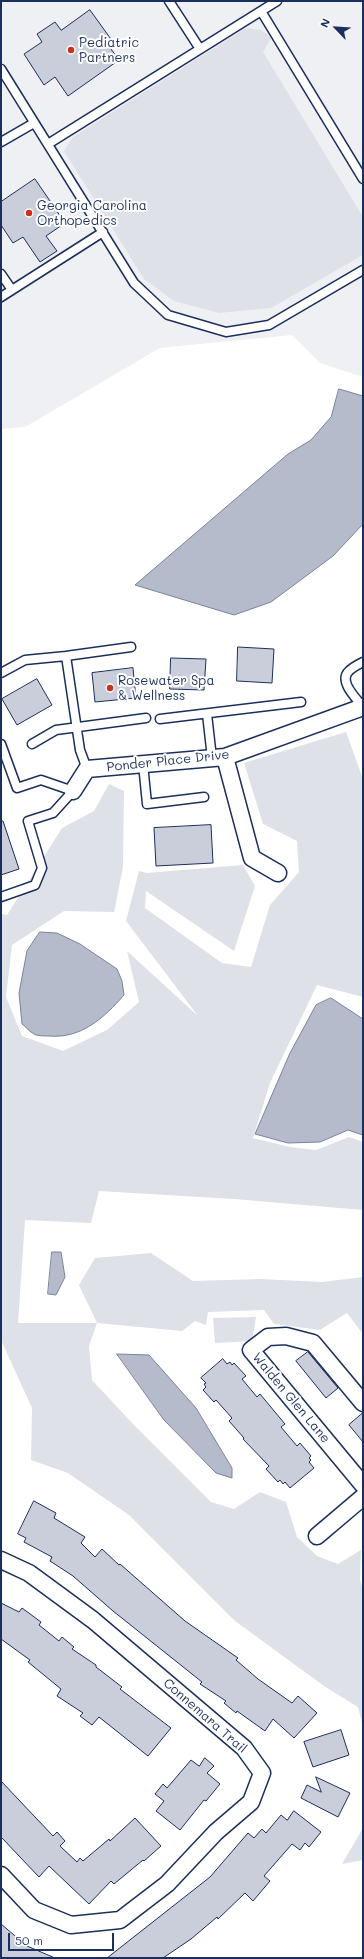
<!DOCTYPE html>
<html>
<head>
<meta charset="utf-8">
<style>
  body { margin:0 }
  #map { position:relative; width:364px; height:1959px; overflow:hidden; background:#fff; font-family:Mali,sans-serif }
  canvas { display:block }
  .frame { position:absolute; inset:0; border:2px solid #1b2f5e; pointer-events:none }
  .north { position:absolute; left:316px; top:8px; width:40px; height:40px; -webkit-text-stroke:3px #fff; paint-order:stroke; rotate:295deg; font-size:11px; font-weight:700; line-height:16px; text-align:center; color:#1b2f5e }
  .north::after { content:''; display:block; margin:auto; width:14px; height:18px; background:#1b2f5e; clip-path:polygon(50% 0,100% 100%,50% 72%,0 100%) }
  .scale { position:absolute; left:8px; top:1933px; width:106px; height:18px; box-sizing:border-box; border:2px solid #1b2f5e; border-top:0; padding-left:5px; font-size:12px; line-height:14px; white-space:nowrap; color:#1b2f5e; -webkit-text-stroke:3px #fff; paint-order:stroke }
</style>
</head>
<body>
<div id="map">
<canvas width="364" height="1959"></canvas>
<div class="frame"></div>
<div class="north">N</div>
<div class="scale">50 m</div>
</div>
<script>
const g = document.querySelector('canvas').getContext('2d');
g.lineJoin = 'round';
function fillPath(path, color) { g.fillStyle = color; g.fill(path, 'evenodd'); }
function strokePath(path, color, width, dash) { g.strokeStyle = color; g.lineWidth = width; g.lineCap = dash ? 'butt' : 'round'; g.setLineDash(dash || []); g.stroke(path); }
function label(font, color, halo, rows, align = 'center') {
  g.font = font + ' Mali,sans-serif'; g.lineWidth = 4; g.setLineDash([]); g.textBaseline = 'middle'; g.strokeStyle = halo; g.fillStyle = color; for (const [text, x, y, turn = 0] of rows) {
    g.save(); g.translate(x, y); g.rotate((+turn || 0) * Math.PI / 180); g.textAlign = isNaN(turn) ? turn : align; if (halo) g.strokeText(text, 0, 0); g.fillText(text, 0, 0); g.restore();
  }
}
const built = new Path2D(`
  M 1,1 L 363,1 L 363,377 L 320,363 L 292,335 L 160,348 L 25,427 L 1,429 Z`);
const green = new Path2D(`
  M 246,28 L 261,30 L 271,38 L 263,52 L 363,217 L 363,255 L 271,308 L 219,313 L 174,301 L 144,279 L 64,151 L 73,137 Z
  M 346,732 L 363,779 L 363,997 L 317,985 L 270,1083 L 253,1138 L 290,1147 L 316,1150 L 349,1137 L 363,1142 L 363,1210 L 234,1199 L 99,1191 L 91,1223 L 25,1220 L 18,1323 L 97,1323 L 79,1285 L 95,1258 L 151,1253 L 193,1281 L 261,1279 L 322,1282 L 363,1277 L 363,1334 L 347,1313 L 320,1330 L 274,1324 L 264,1310 L 208,1312 L 206,1325 L 195,1321 L 182,1331 L 97,1323 L 89,1346 L 92,1380 L 133,1424 L 211,1502 L 234,1509 L 260,1492 L 286,1502 L 297,1537 L 317,1556 L 338,1564 L 361,1550 L 360,1580 L 363,1589 L 363,1727 L 358,1707 L 324,1686 L 235,1621 L 129,1515 L 68,1473 L 31,1460 L 32,1408 L 1,1340 L 1,914 L 7,915 L 62,828 L 94,811 L 109,784 L 124,791 L 123,867 L 114,912 L 64,911 L 12,945 L 6,997 L 22,1036 L 63,1051 L 107,1030 L 139,1002 L 127,951 L 198,1016 L 126,921 L 139,871 L 147,873 L 243,865 L 255,886 L 234,951 L 146,891 L 145,908 L 222,963 L 251,967 L 270,905 L 299,872 L 297,841 L 263,824 L 244,763 Z
  M 256,1317 L 252,1341 L 215,1343 L 213,1318 Z
  M 363,1828 L 363,1860 L 342,1864 Z`);
const water = new Path2D(`
  M 339,389 L 363,396 L 363,524 L 333,556 L 271,602 L 234,615 L 135,585 L 288,454 L 311,440 L 331,417 Z
  M 40,932 L 57,933 L 80,944 L 117,969 L 122,981 L 124,995 C 104,1018 81,1039 49,1036 C 45,1036 37,1036 34,1034 C 30,1032 26,1027 22,1024 L 19,993 L 27,951 Z
  M 331,998 L 363,1019 L 363,1135 L 348,1130 L 320,1142 L 288,1143 L 255,1134 L 290,1053 L 316,1005 Z
  M 52,1252 L 61,1252 L 65,1277 L 56,1295 L 48,1294 Z
  M 117,1354 L 149,1355 L 196,1408 L 232,1468 L 232,1478 L 216,1473 L 164,1420 Z`);
const building = new Path2D(`
  M 90,10 L 113,42 L 108,45 L 119,60 L 68,96 L 55,77 L 44,85 L 24,54 L 42,42 L 37,34 L 55,22 L 61,30 Z
  M 35,179 L 65,223 L 46,236 L 57,251 L 40,262 L 23,237 L 13,243 L 1,225 L 1,202 Z
  M 238,647 L 274,649 L 272,683 L 237,681 Z
  M 171,658 L 206,659 L 204,690 L 170,689 Z
  M 133,668 L 136,698 L 95,702 L 92,673 Z
  M 37,679 L 52,705 L 17,725 L 2,699 Z
  M 1,821 L 3,821 L 19,869 L 1,875 Z
  M 211,825 L 213,863 L 156,866 L 154,828 Z
  M 308,1352 L 338,1388 L 326,1398 L 296,1361 Z
  M 223,1359 L 227,1364 L 230,1362 L 232,1365 L 234,1363 L 246,1376 L 242,1379 L 257,1397 L 260,1394 L 285,1424 L 281,1427 L 297,1446 L 300,1443 L 311,1456 L 309,1458 L 311,1460 L 309,1462 L 314,1468 L 290,1488 L 285,1482 L 283,1484 L 280,1480 L 278,1482 L 266,1469 L 269,1466 L 243,1439 L 244,1438 L 229,1421 L 232,1418 L 216,1400 L 214,1402 L 203,1390 L 206,1387 L 204,1384 L 206,1383 L 201,1378 Z
  M 363,1413 L 363,1442 L 349,1425 Z
  M 34,1501 L 56,1513 L 54,1518 L 85,1537 L 81,1543 L 95,1557 L 102,1549 L 119,1565 L 120,1564 L 185,1621 L 238,1658 L 236,1660 L 258,1679 L 292,1703 L 298,1696 L 317,1713 L 294,1738 L 273,1719 L 265,1731 L 237,1711 L 236,1713 L 224,1703 L 226,1701 L 200,1684 L 202,1682 L 113,1611 L 73,1576 L 50,1561 L 52,1557 L 24,1542 L 26,1538 L 18,1534 Z
  M 1,1603 L 19,1612 L 22,1608 L 41,1622 L 39,1625 L 59,1641 L 62,1637 L 74,1647 L 72,1649 L 96,1665 L 96,1667 L 122,1687 L 120,1689 L 171,1728 L 148,1756 L 99,1717 L 92,1725 L 80,1716 L 83,1713 L 57,1696 L 61,1689 L 28,1662 L 30,1660 L 1,1639 Z
  M 341,1730 L 349,1755 L 313,1767 L 304,1742 Z
  M 205,1758 L 214,1766 L 207,1773 L 220,1784 L 206,1801 L 204,1800 L 180,1830 L 156,1811 L 164,1801 L 155,1794 L 163,1784 L 167,1788 L 191,1760 L 199,1766 Z
  M 316,1777 L 350,1793 L 338,1817 L 301,1798 L 307,1785 L 321,1792 Z
  M 1,1781 L 53,1836 L 57,1832 L 65,1841 L 60,1846 L 77,1862 L 80,1858 L 83,1861 L 109,1839 L 110,1841 L 135,1818 L 161,1846 L 144,1861 L 143,1860 L 114,1884 L 111,1881 L 89,1904 L 49,1866 L 39,1877 L 1,1837 Z
  M 294,1811 L 321,1832 L 309,1847 L 305,1843 L 300,1850 L 292,1844 L 264,1876 L 270,1881 L 253,1901 L 245,1893 L 218,1919 L 217,1917 L 191,1939 L 163,1958 L 107,1958 L 210,1877 L 248,1833 L 254,1838 L 262,1829 L 266,1833 L 281,1815 L 287,1820 Z
  M 1,1924 L 27,1946 L 55,1958 L 1,1958 Z`);
const service = new Path2D(`
  M 169,1 L 200,49
  M 261,11 L 363,179
  M 1,69 L 134,283 L 168,315 L 226,332 L 269,325 L 363,270
  M 1,142 L 34,123
  M 48,144 L 277,1
  M 1,274 L 12,290
  M 1,297 L 103,232
  M 66,656 L 131,647
  M 1,673 L 25,660 L 66,656 L 80,750 L 87,769
  M 363,707 C 356,698 338,681 349,671 C 353,667 359,664 363,662
  M 207,714 L 212,758
  M 160,719 L 301,702
  M 1,744 L 17,788 L 41,780 L 73,791 L 53,813 L 28,821 L 42,868 L 35,885 L 1,897
  M 32,744 L 56,730 L 146,718
  M 143,764 L 147,804 L 204,797`);
const minor = new Path2D(`
  M 225,757 L 252,858 L 278,873
  M 73,791 L 87,769 L 225,757 L 363,707
  M 363,1403 L 313,1343 L 286,1336 L 268,1337 L 251,1350 L 363,1485
  M 317,1536 L 363,1497
  M 1,1560 L 29,1573 L 93,1620 L 244,1748 L 262,1773 L 251,1802 L 216,1832 L 167,1884 L 120,1920 L 71,1925 L 34,1910 L 1,1875`);
const markers = [
  [71,50,4,"#c8321e"],
  [29,213,4,"#c8321e"],
  [110,688,4,"#c8321e"]
];
const poiNames = [
  ["Pediatric",79,43],
  ["Partners",79,58],
  ["Georgia Carolina",37,206],
  ["Orthopedics",37,221],
  ["Rosewater Spa",118,681],
  ["& Wellness",118,696]
];
const streetNames = [
  ["Ponder Place Drive",168,761,-6],
  ["Walden Glen Lane",291,1398,50],
  ["Connemara Trail",205,1716,41]
];
fillPath(built, '#eff0f4');
fillPath(green, '#dee1e7');
fillPath(water, '#b5bbca');
strokePath(water, '#77839f', 1);
fillPath(building, '#caceda');
strokePath(building, '#1b2f5e', 1);
strokePath(service, '#1b2f5e', 11);
strokePath(minor, '#1b2f5e', 19);
strokePath(service, '#fff', 8);
strokePath(minor, '#fff', 16);
for (const [x, y, r, color] of markers) { const dot = new Path2D(); dot.arc(x, y, r, 0, 2 * Math.PI); g.fillStyle = color; g.fill(dot); strokePath(dot, '#fff', 1.5); }
label('13px', '#1b2f5e', '#fff', poiNames, 'left');
label('13px', '#1b2f5e', '#fff', streetNames);
</script>
</body>
</html>
